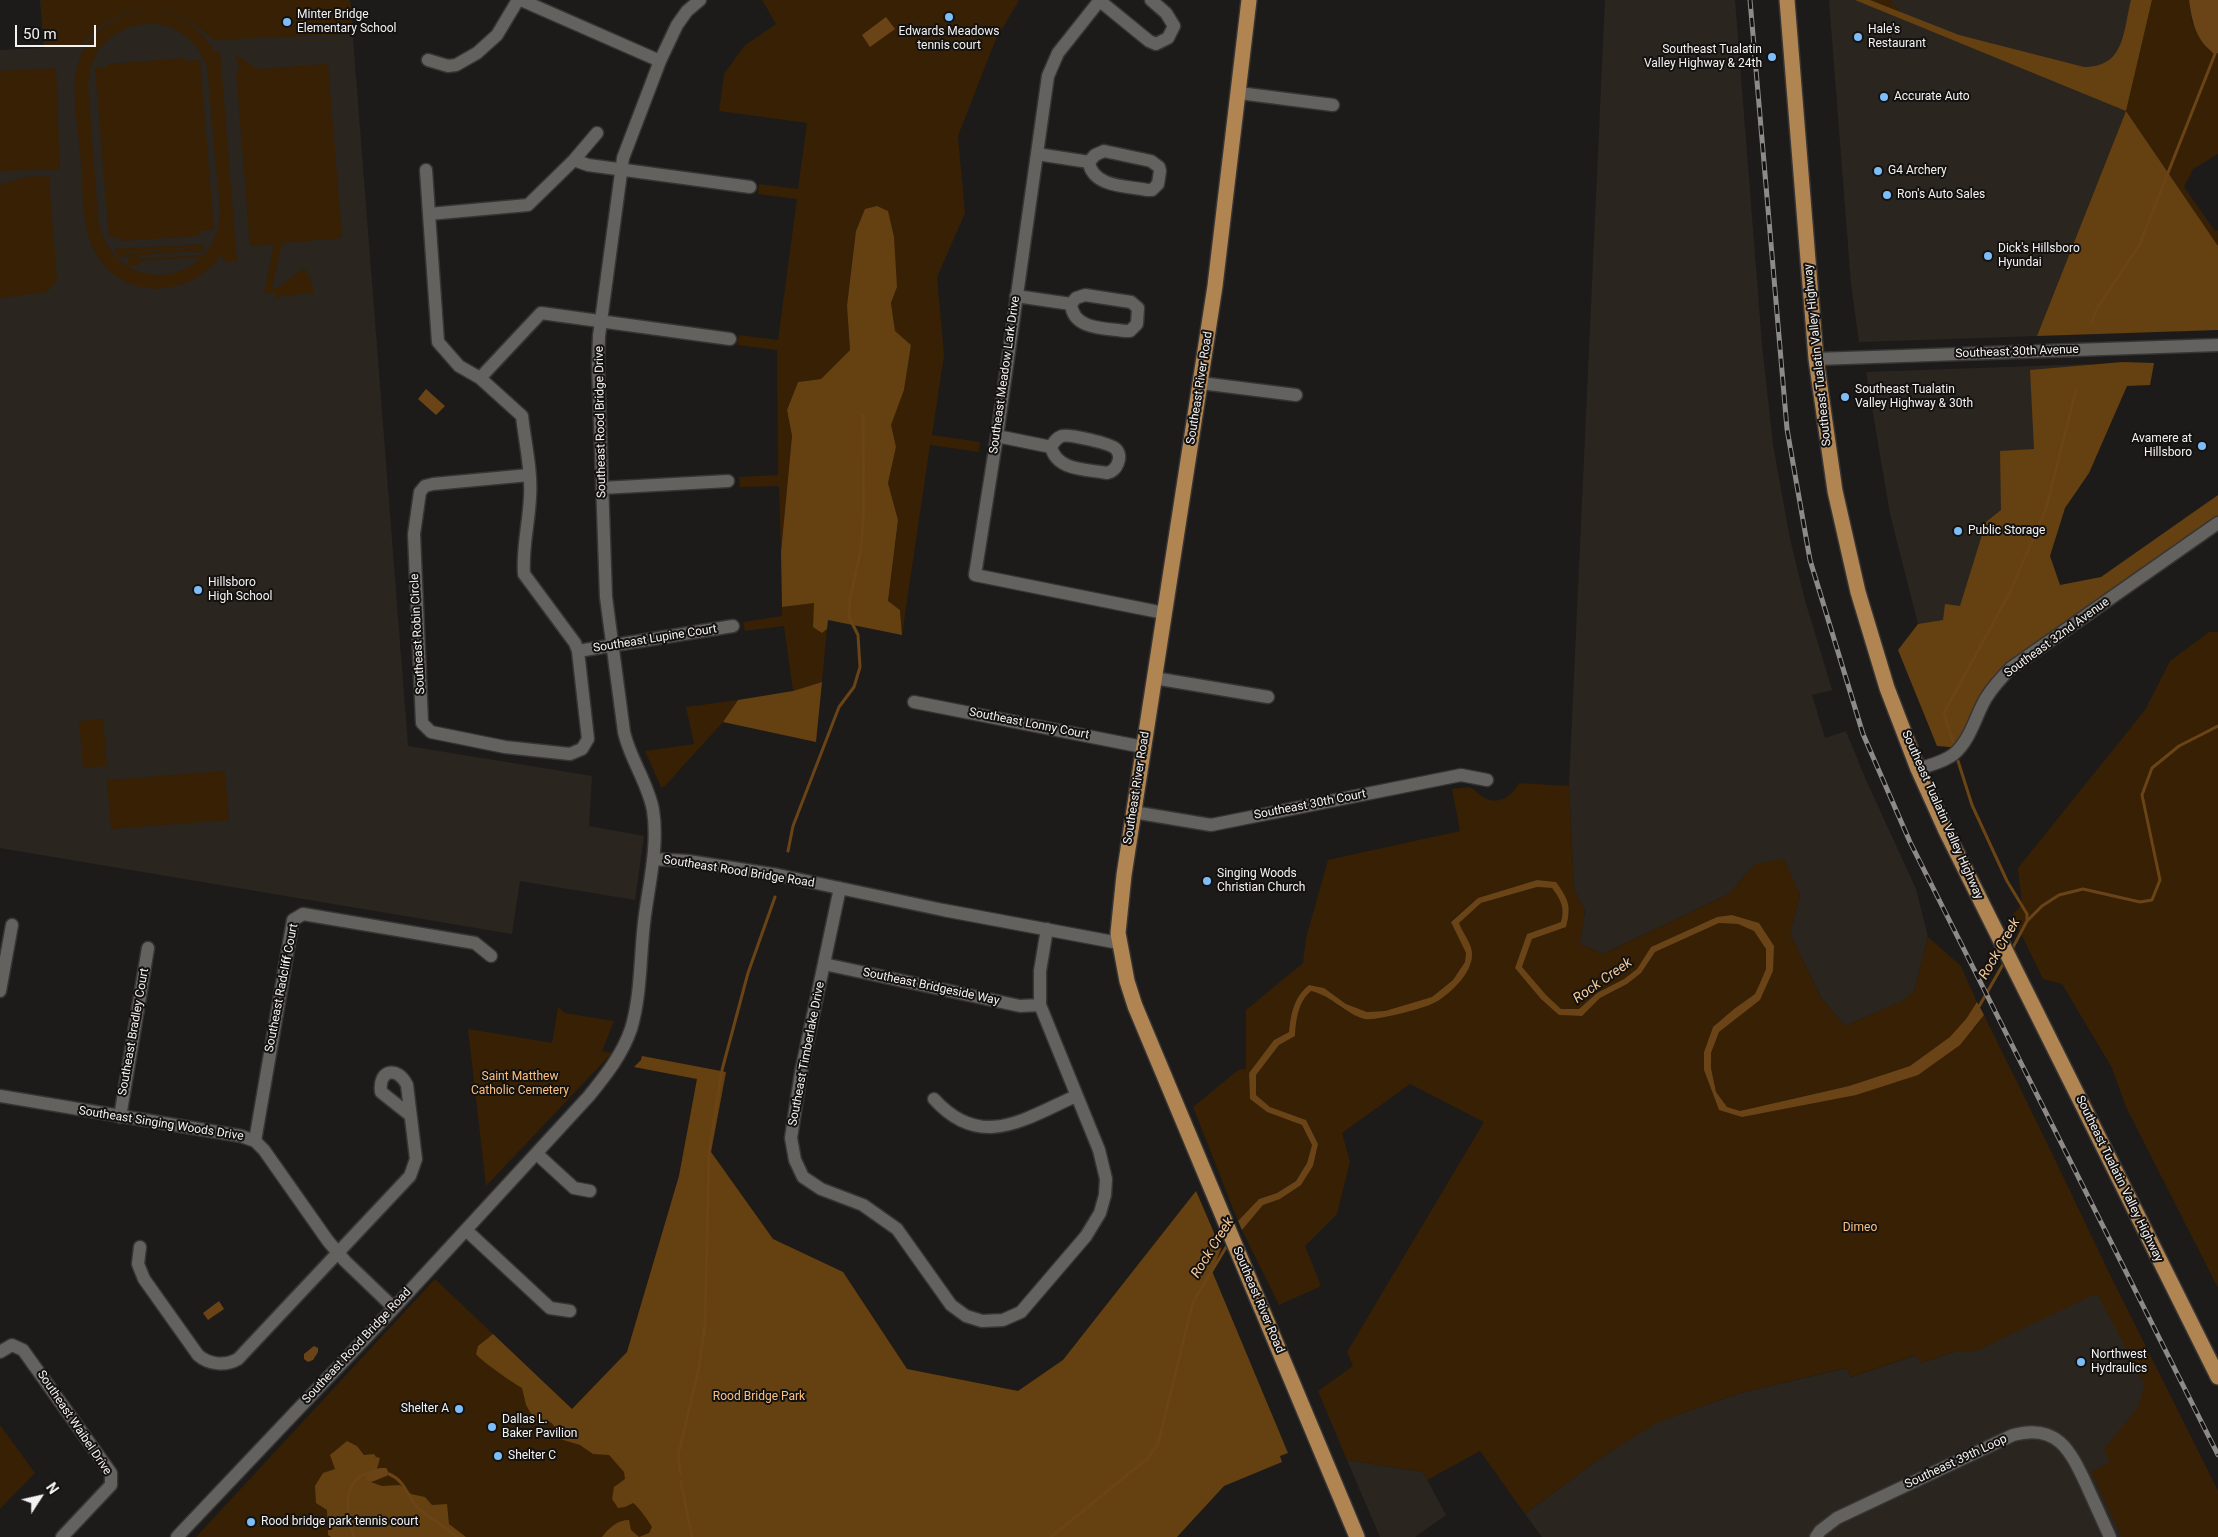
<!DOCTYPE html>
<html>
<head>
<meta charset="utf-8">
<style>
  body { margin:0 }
  #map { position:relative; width:2218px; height:1537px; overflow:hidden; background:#1d1b19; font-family:Roboto,sans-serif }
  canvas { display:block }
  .north { position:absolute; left:15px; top:1472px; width:50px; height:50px; -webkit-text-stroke:4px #141210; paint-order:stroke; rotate:55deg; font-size:14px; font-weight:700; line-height:20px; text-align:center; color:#f5f3f2 }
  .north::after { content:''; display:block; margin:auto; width:18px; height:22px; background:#f5f3f2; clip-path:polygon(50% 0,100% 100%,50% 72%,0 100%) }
  .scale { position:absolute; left:15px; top:25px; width:81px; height:22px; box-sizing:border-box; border:2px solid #f5f3f2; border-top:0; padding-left:6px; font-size:15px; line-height:18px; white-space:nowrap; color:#f5f3f2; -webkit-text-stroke:4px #141210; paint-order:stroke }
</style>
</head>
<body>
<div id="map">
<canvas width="2218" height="1537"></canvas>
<div class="north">N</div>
<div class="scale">50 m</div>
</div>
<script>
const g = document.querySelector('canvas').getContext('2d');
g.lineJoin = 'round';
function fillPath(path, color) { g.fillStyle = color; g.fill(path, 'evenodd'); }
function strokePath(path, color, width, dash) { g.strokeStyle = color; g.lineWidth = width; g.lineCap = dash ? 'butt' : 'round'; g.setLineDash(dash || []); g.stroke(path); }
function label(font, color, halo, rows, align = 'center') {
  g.font = font + ' Roboto,sans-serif'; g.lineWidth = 4; g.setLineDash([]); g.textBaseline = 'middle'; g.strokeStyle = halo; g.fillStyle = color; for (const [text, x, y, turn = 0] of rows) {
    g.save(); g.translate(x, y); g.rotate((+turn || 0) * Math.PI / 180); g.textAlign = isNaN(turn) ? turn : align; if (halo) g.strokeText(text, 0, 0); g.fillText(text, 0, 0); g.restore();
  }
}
const built = new Path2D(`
  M 40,0 L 350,0 L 408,746 L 592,776 L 589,826 L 644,836 L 635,900 L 520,881 L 512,934 L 0,848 L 0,50 L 44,48 Z
  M 1605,0 L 1735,0 L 1762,345 L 1773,445 L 1790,539 L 1804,597 L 1832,690 L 1812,695 L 1825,738 L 1846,731 L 1866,780 L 1916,889 L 1928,937 L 1914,991 L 1905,1000 L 1845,1026 L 1821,998 L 1790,933 L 1800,895 L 1755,864 L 1729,894 L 1603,954 L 1580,944 L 1585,910 L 1574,890 L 1569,786 Z
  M 1829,0 L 2152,0 L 2126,111 L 2037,336 L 1859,342 L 1851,284 Z
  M 2090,364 L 1974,621 L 1918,624 L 1890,514 L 1866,372 Z
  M 2074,1245 L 2218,1491 L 2218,1537 L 1542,1537 L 1525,1514 L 1602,1457 L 1657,1422 L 1740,1393 L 1847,1368 L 1851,1377 L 1917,1355 L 1921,1363 L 1954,1352 L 1974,1352 Z
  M 1347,1460 L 1423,1472 L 1446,1515 L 1415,1537 L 1380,1537 Z`);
const green = new Path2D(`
  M 41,0 L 350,0 L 353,34 L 213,40 C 175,0 115,0 81,46 L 44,48 Z
  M 762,0 L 1019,0 L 995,41 L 958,136 L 965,213 L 937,277 L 944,355 L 932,435 L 980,442 L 979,452 L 930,445 L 902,635 L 900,610 L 888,602 L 898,521 L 888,483 L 896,447 L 890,425 L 904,390 L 911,345 L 895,332 L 891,303 L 897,287 L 847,306 L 850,350 L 821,379 L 798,382 L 787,410 L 792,436 L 781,552 L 779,486 L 740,487 L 739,477 L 778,475 L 777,350 L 737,345 L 739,335 L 778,340 L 797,199 L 758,194 L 759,184 L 798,189 L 807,123 L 719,111 L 724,74 L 744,46 L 776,24 Z
  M 1870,0 L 1890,0 L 1902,13 Z
  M 2152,0 L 2189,0 L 2192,22 L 2214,54 L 2218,53 L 2218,154 L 2193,169 L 2184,187 L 2215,231 L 2218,230 L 2218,246 L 2126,111 Z
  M 149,11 C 179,12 200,27 215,52 L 220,51 L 237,261 L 223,262 L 222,254 C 190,298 124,303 95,252 C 81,225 83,191 81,162 C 79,135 73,106 75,79 C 79,39 111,13 149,11 ZM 150,23 C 178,25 197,41 207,66 L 220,210 C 219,291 110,299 98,218 L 88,84 L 90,69 L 98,50 L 112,36 L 129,27 Z
  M 236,55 L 258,69 L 328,64 L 342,238 L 282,243 L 272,288 L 278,288 L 304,268 L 311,280 L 314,293 L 281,296 L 276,299 L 273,289 L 271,294 L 264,293 L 274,244 L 250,246 L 236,71 L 240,70 L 235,56 Z
  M 186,58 L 186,61 L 200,60 L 214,230 L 199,231 L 199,236 L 121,241 L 120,237 L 109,238 L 95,68 L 107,67 L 107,64 Z
  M 56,68 L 60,169 L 0,171 L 0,71 Z
  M 49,176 L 57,280 L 47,292 L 0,298 L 0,185 L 24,177 Z
  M 205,244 L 204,246 L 125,252 L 124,254 L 204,247 L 204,251 L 196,253 L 195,251 L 118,257 L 118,254 L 115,254 L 115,249 Z
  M 201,255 L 202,257 L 139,261 L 139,265 L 128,265 L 128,257 L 139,256 L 139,259 Z
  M 814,603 L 822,633 L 827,629 L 822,682 L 793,691 L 784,626 L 745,631 L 743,622 L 782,616 L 782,607 Z
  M 2209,632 L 2218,632 L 2218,1288 L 2126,1107 L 2112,1068 L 2062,984 L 2043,979 L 2012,915 L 2022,905 L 2018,868 L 2145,710 L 2170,661 Z
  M 738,700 L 723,722 L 664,787 L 661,787 L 645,751 L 694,744 L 686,707 Z
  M 103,719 L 107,766 L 83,768 L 79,721 Z
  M 225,771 L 229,820 L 111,829 L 107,780 Z
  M 1519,783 L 1569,786 L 1574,890 L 1585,910 L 1580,944 L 1603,954 L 1729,894 L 1755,864 L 1784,859 L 1800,895 L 1790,933 L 1821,998 L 1845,1026 L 1904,1000 L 1914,991 L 1928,937 L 1961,966 L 1977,1002 L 1966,1019 L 1974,1029 L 1984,1015 L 2047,1143 L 2115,1285 L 2218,1491 L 2218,1537 L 2122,1537 L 2091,1472 L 2110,1462 L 2104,1449 L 2138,1407 L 2145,1384 L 2097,1293 L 1974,1352 L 1954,1352 L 1920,1363 L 1916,1355 L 1851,1377 L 1846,1368 L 1740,1393 L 1658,1422 L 1602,1457 L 1525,1514 L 1480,1451 L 1427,1480 L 1423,1472 L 1347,1460 L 1318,1391 L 1353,1366 L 1347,1352 L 1484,1122 L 1410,1084 L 1342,1133 L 1350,1162 L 1337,1214 L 1305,1246 L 1321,1286 L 1279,1305 L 1242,1230 L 1263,1205 L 1280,1199 L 1301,1185 L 1313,1166 L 1318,1144 L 1306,1120 L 1270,1107 L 1256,1095 L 1256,1075 L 1279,1045 L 1295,1036 C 1296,1020 1298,1003 1311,991 L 1322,994 L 1343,1009 L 1366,1019 L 1435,1003 L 1471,964 L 1464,934 L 1458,923 L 1481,903 L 1537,887 L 1552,888 C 1561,900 1565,908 1561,922 L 1527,934 L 1515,968 L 1559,1015 L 1582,1016 L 1600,998 L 1627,984 L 1641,973 L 1655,952 L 1719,923 L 1738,924 L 1754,931 L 1766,949 L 1766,969 L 1760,983 L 1755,994 L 1734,1009 L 1713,1027 L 1704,1052 L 1704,1070 L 1718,1107 L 1724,1103 L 1716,1092 L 1711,1068 L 1711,1053 L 1715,1042 L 1719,1032 L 1760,1000 L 1773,971 L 1759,923 L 1732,915 L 1717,917 L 1651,947 L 1637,969 L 1624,979 L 1597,993 L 1579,1009 L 1561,1009 L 1545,995 L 1522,967 L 1532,939 L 1566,927 L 1570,912 L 1556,882 L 1537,880 L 1478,898 L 1451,921 L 1466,953 L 1465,962 L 1453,980 L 1432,997 L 1385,1011 L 1367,1012 L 1346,1004 L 1324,988 L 1309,985 C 1294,997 1291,1013 1289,1032 L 1274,1040 L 1249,1073 L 1250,1099 L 1267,1112 L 1302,1125 L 1312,1145 L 1307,1163 L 1296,1181 L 1277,1193 L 1259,1199 L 1238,1221 L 1193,1107 L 1238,1070 L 1246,1069 L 1246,1010 L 1303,963 L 1306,938 L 1328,860 L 1460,831 L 1452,789 L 1470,787 C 1475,790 1478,794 1483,797 C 1498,806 1512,797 1519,783 ZM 1932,1051 L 1902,1075 L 1746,1109 L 1849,1086 L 1910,1066 Z
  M 558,1007 L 565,1013 L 614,1021 L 602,1051 L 612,1053 L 486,1186 L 468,1029 L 552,1043 Z
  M 642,1056 L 726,1072 L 711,1152 L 773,1239 L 843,1272 L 907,1369 L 1018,1391 L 1063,1360 L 1196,1191 L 1221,1249 L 1142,1465 L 1040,1537 L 196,1537 L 435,1279 L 572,1409 L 627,1352 L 679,1176 L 697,1079 L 634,1067 L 641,1060 Z
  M 0,1425 L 35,1473 L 0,1509 Z`);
const forest = new Path2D(`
  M 1855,0 L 1870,0 L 1959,35 L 2084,67 C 2125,67 2123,32 2131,0 L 2152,0 L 2126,111 L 2218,246 L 2218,330 L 2037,336 L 2126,111 Z
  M 877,206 L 888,211 L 894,237 L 897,287 L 891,303 L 895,331 L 911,345 L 904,390 L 891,425 L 896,447 L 888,483 L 898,520 L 888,601 L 900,610 L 902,635 L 828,620 L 827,629 L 822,633 L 813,627 L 814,603 L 782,607 L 781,552 L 792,436 L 787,410 L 798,382 L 821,379 L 850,350 L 847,306 L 856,231 L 865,209 Z
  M 2122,362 L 2154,363 L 2150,385 L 2127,386 L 2089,473 L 2065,508 L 2050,556 L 2060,585 L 2101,577 L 2218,495 L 2218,530 L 1993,690 L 1962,748 L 1937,746 L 1898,650 L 1918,624 L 1943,620 L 1945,604 L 1960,606 L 1986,522 L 2001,510 L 2000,451 L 2034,449 L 2030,370 Z
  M 822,682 L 816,742 L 723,722 L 738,700 L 793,691 Z
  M 642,1056 L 726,1072 L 711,1152 L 773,1239 L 843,1272 L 907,1369 L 1018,1391 L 1063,1360 L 1196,1191 L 1221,1249 L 1212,1271 L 1288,1453 L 1280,1456 L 1282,1462 L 1224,1486 L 1177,1537 L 602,1537 C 609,1528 617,1520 629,1520 L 631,1530 L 639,1537 L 649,1533 L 652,1527 C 650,1523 638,1506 633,1503 L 625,1507 L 618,1508 L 612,1499 L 614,1487 L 625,1479 L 624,1472 L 609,1455 L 593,1454 L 580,1445 L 560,1439 C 555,1423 551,1419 534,1419 L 526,1405 L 522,1388 C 513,1383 481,1361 476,1354 L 478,1346 L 493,1334 L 572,1409 L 627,1352 L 679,1176 L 697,1079 L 634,1067 L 641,1060 Z
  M 347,1441 L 357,1446 L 364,1455 L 374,1454 L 376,1457 L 380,1458 L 377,1469 L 386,1468 L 388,1471 L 387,1476 L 371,1482 L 382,1486 L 400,1485 L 411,1494 L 425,1497 L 432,1505 L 447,1504 L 449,1524 L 466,1537 L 331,1537 L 328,1535 L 327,1510 L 316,1503 L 315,1486 L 323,1473 L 335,1469 L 330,1455 Z`);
const water = new Path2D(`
  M 2189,0 L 2218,0 L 2218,53 L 2215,54 C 2196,41 2192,22 2189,0 Z
  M 886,17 L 895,29 L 870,47 L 862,35 Z
  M 426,389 L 445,406 L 436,415 L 418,399 Z
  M 1537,880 L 1556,882 C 1568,899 1572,906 1566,927 L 1532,939 L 1522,967 L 1546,995 L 1561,1009 L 1579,1009 L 1597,993 L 1624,979 L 1637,969 L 1651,947 L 1717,917 L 1732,915 L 1759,923 L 1774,946 L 1773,971 L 1760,1000 L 1719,1032 L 1711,1053 L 1711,1068 L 1716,1092 L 1727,1107 L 1740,1111 L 1849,1086 L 1910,1066 L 1950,1037 L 1966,1019 L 1977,1002 L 1984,1015 L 1960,1045 L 1918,1075 L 1856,1095 L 1742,1117 L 1719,1110 L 1704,1070 L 1704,1052 L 1713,1027 L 1734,1009 L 1755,994 L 1760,983 L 1766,969 L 1766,949 L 1754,931 L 1738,924 L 1719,923 L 1655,952 L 1641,973 L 1627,984 L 1600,998 L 1582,1016 L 1559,1015 L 1541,999 L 1515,968 L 1527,934 L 1561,922 C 1565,908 1561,900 1552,888 L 1537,887 L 1481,903 L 1459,923 C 1462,932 1473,945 1472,955 C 1472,973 1451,993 1436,1002 C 1426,1008 1376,1021 1365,1019 C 1345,1014 1331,995 1311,991 C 1298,1002 1296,1020 1295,1036 L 1279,1045 L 1256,1075 L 1256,1095 L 1270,1107 L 1306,1120 L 1318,1144 L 1313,1166 L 1301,1185 L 1280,1199 L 1263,1205 L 1242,1230 L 1238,1221 L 1259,1199 L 1277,1193 L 1296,1181 L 1307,1163 L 1312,1145 L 1302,1125 L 1267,1112 L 1250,1099 L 1249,1073 L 1274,1040 L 1289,1032 C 1291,1013 1294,997 1309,985 L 1324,988 L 1346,1004 L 1367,1012 L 1385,1011 L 1432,997 L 1453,980 L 1465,962 L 1466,953 L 1451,922 L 1478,898 Z
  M 219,1301 L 224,1309 L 208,1320 L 203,1313 Z
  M 314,1346 L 318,1348 L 318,1352 L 313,1360 L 308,1362 L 304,1359 L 304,1354 Z
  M 380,1468 L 386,1468 L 389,1474 L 374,1481 L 366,1481 L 366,1472 Z`);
const stream = new Path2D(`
  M 2091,323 L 2099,305 L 2139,246 L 2215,54 L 2214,52
  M 1953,742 L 1944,713 L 2009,594 L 2046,509 L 2076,390
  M 1958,761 L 1972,805 L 2007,881 L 2027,914 L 2027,920
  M 788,851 L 793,826 L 839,707 L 854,687 L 860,667 L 858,635 L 849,617 L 850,599 L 861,549 L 864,507 L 863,415
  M 2011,951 L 2027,921 L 2042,906 L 2059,895 L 2083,889 L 2140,902 L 2152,900 L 2160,880 L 2142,795 L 2152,768 L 2179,746 L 2218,726
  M 1977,1010 L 2005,961
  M 389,1474 C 406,1481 407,1497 419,1509 C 431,1519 445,1527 457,1537
  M 681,1475 L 678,1456 L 698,1372 L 705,1325 L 709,1152 L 722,1070 L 748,973 L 775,897
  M 681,1482 L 692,1537
  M 354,1537 C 347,1516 341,1484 365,1474
  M 1051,1537 L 1148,1458 L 1158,1444 L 1193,1302 L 1228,1244`);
const minor = new Path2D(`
  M 521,0 L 660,61
  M 1100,0 L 1058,53 L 1048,76 L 997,436 L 975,575 L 1164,613
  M 1100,1 L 1149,41 L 1156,44 L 1168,38 L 1174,26 L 1166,13 L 1151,0
  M 428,60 L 448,66 L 456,65 L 477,53 L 497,35 L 518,0
  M 1239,93 L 1333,105
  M 1037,154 L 1089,162 C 1092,187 1127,186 1147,190 L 1152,190 L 1158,184 L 1160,171 L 1159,167 L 1151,161 L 1104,151 L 1095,155 L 1089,162
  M 574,160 L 597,133
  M 426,170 L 429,214
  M 1016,296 L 1071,304 C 1073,330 1105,328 1125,331 L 1130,331 L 1137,324 L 1138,308 L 1131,302 L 1085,295 L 1076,298 L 1071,304
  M 1816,359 L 2218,345
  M 480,378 L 541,313 L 730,339
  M 1201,383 L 1296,395
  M 997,436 L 1051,447 C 1057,471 1086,469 1107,473 C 1117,471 1123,457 1116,449 C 1110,443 1069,434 1062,436 C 1056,438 1054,442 1051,447
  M 529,475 L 433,484 L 425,486 L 420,492 L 414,534 L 422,723 L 431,732 L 505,747 L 570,754 L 582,749 L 588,739 L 578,651 L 575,643 L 524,574 C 522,548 529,523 530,497 C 532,471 525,443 522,416 L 480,378 L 459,366 L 438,342 L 429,214 L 528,205 L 574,160 L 588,165 L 750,187
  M 602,488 L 728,481
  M 578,651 L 733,626
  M 1154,678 L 1268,697
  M 914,702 L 1143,747
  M 1918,769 C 1930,765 1944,762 1954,754 C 1971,739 1975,717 1986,698 C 1993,687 2002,677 2011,668 L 2218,523
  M 1133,812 L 1211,825 L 1461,775 L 1487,780
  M 653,859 L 688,861 L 778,875 L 943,910 L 1119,943
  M 840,888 L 801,1072 L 791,1138 L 795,1160 L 803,1177 L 821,1189 L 863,1205 L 897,1229 L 951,1305 L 966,1316 L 982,1321 L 1003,1320 L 1021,1312 L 1086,1236 L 1100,1213 L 1105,1195 L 1106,1179 L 1099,1150 L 1040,1005 L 1040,971 L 1047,929
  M 824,964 L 1020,1006 L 1040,1005
  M 0,991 L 12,925
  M 0,1096 L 241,1136 L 255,1141 L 264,1150 L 328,1241 L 345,1261 L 394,1308
  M 934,1099 C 981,1151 1024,1119 1076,1096
  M 120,1117 L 148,948
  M 255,1141 L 293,920 L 303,914 L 475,943 L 491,956
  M 537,1154 L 574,1188 L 590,1191
  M 466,1230 L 550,1308 L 570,1311
  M 140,1247 L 138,1264 L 144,1279 L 198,1355 C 209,1365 226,1366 238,1359 L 410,1176 L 416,1159 L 407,1085 C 397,1065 378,1070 381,1092 L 410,1115
  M 0,1352 L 12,1345 L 23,1350 L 111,1473 L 111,1485 L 62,1537
  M 177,1537 L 394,1308 L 589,1096 C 606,1075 622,1055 631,1029 C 641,996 640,958 644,923 C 648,887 659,847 653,810 C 648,783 630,759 624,732 L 606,597 L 598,365 L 599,336 L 623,158 L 660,61 L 677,25 L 687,11 L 700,0
  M 1816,1537 L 1820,1531 L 1837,1518 L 2013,1435 C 2057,1423 2070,1450 2086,1484 C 2094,1502 2102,1519 2110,1537`);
const major = new Path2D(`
  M 1249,0 L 1215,286 L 1124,875 L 1118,933 L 1127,981 L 1135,1006 L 1357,1537
  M 1787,0 L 1816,359 L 1835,491 L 1858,592 L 1887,688 L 1918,769 L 1946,831 L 2218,1377`);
const rail = new Path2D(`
  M 1750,0 L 1787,429 L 1810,560 L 1863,734 L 1910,842 L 2218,1455`);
const markers = [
  [949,17,5,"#7dbef9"],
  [287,22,5,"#7dbef9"],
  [1858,37,5,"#7dbef9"],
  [1772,57,5,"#7dbef9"],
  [1884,97,5,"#7dbef9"],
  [1878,171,5,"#7dbef9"],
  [1887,195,5,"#7dbef9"],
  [1988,256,5,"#7dbef9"],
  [1845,397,5,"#7dbef9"],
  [2202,446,5,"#7dbef9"],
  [1958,531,5,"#7dbef9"],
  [198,590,5,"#7dbef9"],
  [1207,881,5,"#7dbef9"],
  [2081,1362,5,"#7dbef9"],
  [459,1409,5,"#7dbef9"],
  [492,1427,5,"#7dbef9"],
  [498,1456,5,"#7dbef9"],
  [251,1522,5,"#7dbef9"]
];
const poiNames = [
  ["Minter Bridge",297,15],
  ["Elementary School",297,29],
  ["Hale's",1868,30],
  ["Restaurant",1868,44],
  ["Edwards Meadows",949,32,"center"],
  ["tennis court",949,46,"center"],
  ["Southeast Tualatin",1762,50,"right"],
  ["Valley Highway & 24th",1762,64,"right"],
  ["Accurate Auto",1894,97],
  ["G4 Archery",1888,171],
  ["Ron's Auto Sales",1897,195],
  ["Dick's Hillsboro",1998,249],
  ["Hyundai",1998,263],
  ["Southeast Tualatin",1855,390],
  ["Valley Highway & 30th",1855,404],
  ["Avamere at",2192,439,"right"],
  ["Hillsboro",2192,453,"right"],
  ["Public Storage",1968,531],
  ["Hillsboro",208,583],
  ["High School",208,597],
  ["Singing Woods",1217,874],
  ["Christian Church",1217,888],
  ["Northwest",2091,1355],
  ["Hydraulics",2091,1369],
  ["Shelter A",449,1409,"right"],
  ["Dallas L.",502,1420],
  ["Baker Pavilion",502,1434],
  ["Shelter C",508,1456],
  ["Rood bridge park tennis court",261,1522]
];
const streetNames = [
  ["Southeast 30th Avenue",2017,352,-2],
  ["Southeast Tualatin Valley Highway",1818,355,-96],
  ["Southeast Meadow Lark Drive",1005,375,-82],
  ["Southeast River Road",1200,388,-81],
  ["Southeast Rood Bridge Drive",601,422,-91],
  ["Southeast Robin Circle",418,634,-93],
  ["Southeast 32nd Avenue",2057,638,-36],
  ["Southeast Lupine Court",655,639,-9],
  ["Southeast Lonny Court",1029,724,11],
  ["Southeast River Road",1137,788,-81],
  ["Southeast 30th Court",1310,805,-11],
  ["Southeast Tualatin Valley Highway",1942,815,66],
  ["Southeast Rood Bridge Road",739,872,9],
  ["Southeast Bridgeside Way",931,987,12],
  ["Southeast Radcliff Court",282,988,-79],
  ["Southeast Bradley Court",134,1032,-80],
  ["Southeast Timberlake Drive",807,1054,-79],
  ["Southeast Singing Woods Drive",161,1124,9],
  ["Southeast Tualatin Valley Highway",2119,1179,64],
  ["Southeast River Road",1258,1300,67],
  ["Southeast Rood Bridge Road",357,1346,-47],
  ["Southeast Waibel Drive",74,1423,56],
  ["Southeast 39th Loop",1956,1462,-25]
];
const parkNames = [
  ["Saint Matthew",520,1077],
  ["Catholic Cemetery",520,1091],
  ["Dimeo",1860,1228],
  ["Rood Bridge Park",759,1397]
];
const waterNames = [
  ["Rock Creek",2000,949,-60],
  ["Rock Creek",1603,981,-35],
  ["Rock Creek",1213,1248,-58]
];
fillPath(built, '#2b251f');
fillPath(green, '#372004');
fillPath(forest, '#654011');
fillPath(water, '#6a4416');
strokePath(stream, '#6a4416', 3);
strokePath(minor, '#373534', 15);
strokePath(major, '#373534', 18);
strokePath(minor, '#64625f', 12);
strokePath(major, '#b18552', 15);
strokePath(rail, '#8d8b89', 5);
strokePath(rail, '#141210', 3, [9]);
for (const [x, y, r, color] of markers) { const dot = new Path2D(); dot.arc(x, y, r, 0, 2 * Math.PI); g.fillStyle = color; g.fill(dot); strokePath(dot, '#141210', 2); }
label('12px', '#f5f3f2', '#141210', poiNames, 'left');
label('12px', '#f5f3f2', '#141210', streetNames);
label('12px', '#fac082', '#141210', parkNames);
label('italic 14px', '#f5c99c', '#141210', waterNames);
</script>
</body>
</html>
